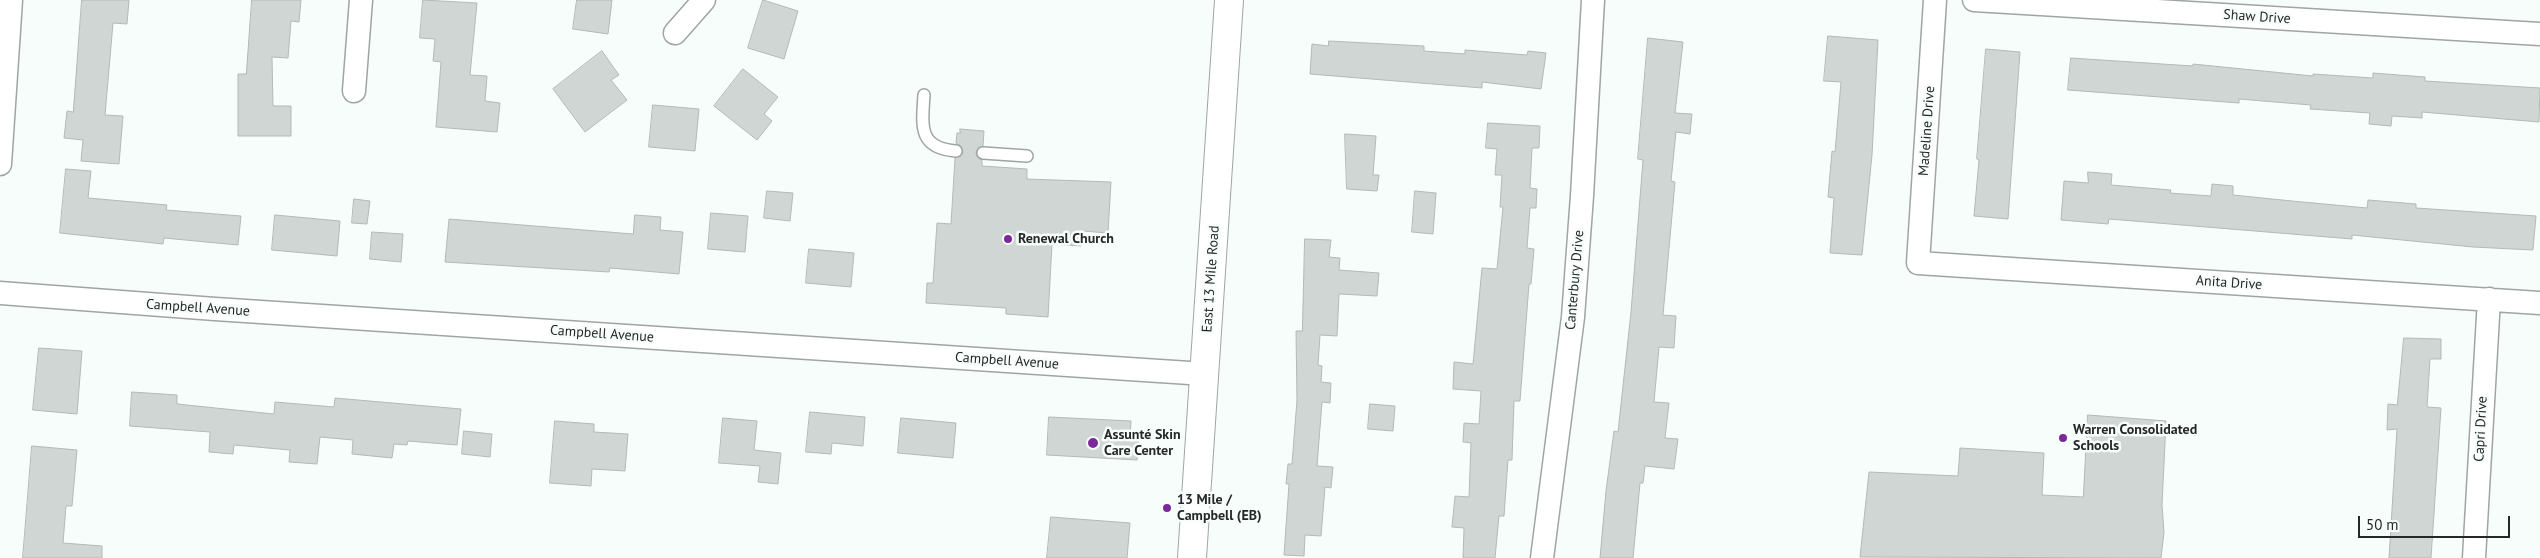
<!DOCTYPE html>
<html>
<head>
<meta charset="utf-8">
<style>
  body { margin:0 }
  #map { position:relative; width:2540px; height:558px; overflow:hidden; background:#f7fdfa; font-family:"PT Sans",sans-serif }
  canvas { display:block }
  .scale { position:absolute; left:2358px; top:516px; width:152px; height:22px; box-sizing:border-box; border:2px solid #252827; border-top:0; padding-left:6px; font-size:15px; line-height:18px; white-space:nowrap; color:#252827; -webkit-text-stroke:4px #f7fdfa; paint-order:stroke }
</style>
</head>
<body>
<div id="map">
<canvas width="2540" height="558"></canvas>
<div class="scale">50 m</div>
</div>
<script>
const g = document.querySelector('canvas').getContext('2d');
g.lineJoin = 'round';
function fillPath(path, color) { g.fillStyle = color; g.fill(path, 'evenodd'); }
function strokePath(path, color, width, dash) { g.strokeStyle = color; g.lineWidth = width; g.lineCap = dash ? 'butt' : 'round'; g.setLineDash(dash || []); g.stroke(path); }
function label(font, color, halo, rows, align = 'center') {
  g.font = font + ' "PT Sans",sans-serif'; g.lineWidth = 5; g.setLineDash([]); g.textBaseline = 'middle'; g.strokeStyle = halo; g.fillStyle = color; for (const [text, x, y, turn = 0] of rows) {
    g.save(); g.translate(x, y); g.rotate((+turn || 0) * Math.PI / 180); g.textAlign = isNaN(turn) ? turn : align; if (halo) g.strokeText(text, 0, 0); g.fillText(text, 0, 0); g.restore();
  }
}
const building = new Path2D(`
  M 82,0 L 129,0 L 127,24 L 113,23 L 105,115 L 123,116 L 119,164 L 81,161 L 83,140 L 64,138 L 67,111 L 73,112 Z
  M 252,0 L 301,0 L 299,22 L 291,21 L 288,58 L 272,57 L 273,106 L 291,106 L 291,136 L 238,136 L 238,74 L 246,74 Z
  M 423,0 L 477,3 L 470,75 L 487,76 L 485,101 L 500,103 L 497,132 L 436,127 L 441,62 L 433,61 L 435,39 L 420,38 Z
  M 577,0 L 612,0 L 608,34 L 573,29 Z
  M 763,0 L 798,11 L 784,59 L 748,48 Z
  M 1828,36 L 1878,40 L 1872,155 L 1862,255 L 1830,253 L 1834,198 L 1828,197 L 1832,151 L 1835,152 L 1841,82 L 1824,81 Z
  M 1648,38 L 1683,42 L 1675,113 L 1692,114 L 1690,134 L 1676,132 L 1671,181 L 1675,182 L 1663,315 L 1676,316 L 1674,348 L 1659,347 L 1654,402 L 1669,403 L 1665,438 L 1678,439 L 1674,469 L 1645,466 L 1643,483 L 1640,483 L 1633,558 L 1600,558 L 1606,491 L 1614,431 L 1618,432 L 1631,312 L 1643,160 L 1638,159 Z
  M 1329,41 L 1424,46 L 1424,51 L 1465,54 L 1465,50 L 1527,55 L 1528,51 L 1546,53 L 1541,89 L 1482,82 L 1482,88 L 1310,74 L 1312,44 L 1328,46 Z
  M 1986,49 L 2020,52 L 2008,219 L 1974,216 L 1979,160 L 1977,159 Z
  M 602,51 L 619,75 L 611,80 L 627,100 L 585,132 L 553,89 Z
  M 2071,58 L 2193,66 L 2193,64 L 2313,76 L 2313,74 L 2373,78 L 2373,73 L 2425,77 L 2425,81 L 2540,88 L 2539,122 L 2422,112 L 2422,118 L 2392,116 L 2391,126 L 2369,124 L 2370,113 L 2310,109 L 2311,105 L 2239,99 L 2239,103 L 2068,90 Z
  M 743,69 L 778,97 L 764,114 L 772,121 L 757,140 L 714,106 Z
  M 653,105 L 699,109 L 695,151 L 649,147 Z
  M 1488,123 L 1540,126 L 1539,148 L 1532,148 L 1530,188 L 1537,189 L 1536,208 L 1530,208 L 1527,248 L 1534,249 L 1531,284 L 1529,284 L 1520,401 L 1514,401 L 1512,460 L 1508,460 L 1504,516 L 1499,516 L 1495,558 L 1463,558 L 1464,528 L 1452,527 L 1455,496 L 1469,497 L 1471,443 L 1463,442 L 1464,423 L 1479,424 L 1481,391 L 1453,389 L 1454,362 L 1473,364 L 1482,268 L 1497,269 L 1503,207 L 1500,207 L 1502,175 L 1495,175 L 1497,149 L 1486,148 Z
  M 960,129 L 984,131 L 983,146 L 979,147 L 976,152 L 977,157 L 982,160 L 982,166 L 1027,169 L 1027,179 L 1111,182 L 1108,233 L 1082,231 L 1081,246 L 1052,244 L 1048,317 L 1006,314 L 1006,308 L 926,303 L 927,283 L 933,283 L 937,223 L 951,224 L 955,158 L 961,156 L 963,152 L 961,146 L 956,143 L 957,133 L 960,133 Z
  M 1345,134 L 1376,136 L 1373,175 L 1379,175 L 1377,191 L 1347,189 Z
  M 66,169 L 91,171 L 88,198 L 167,205 L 166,210 L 241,216 L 238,245 L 164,238 L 163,244 L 60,233 Z
  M 2088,172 L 2112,174 L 2111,185 L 2171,190 L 2170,193 L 2211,196 L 2212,184 L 2233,186 L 2233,195 L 2292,201 L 2367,208 L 2368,200 L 2416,204 L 2416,208 L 2536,216 L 2533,250 L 2473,247 L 2352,235 L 2352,239 L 2109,219 L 2108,224 L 2061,220 L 2064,181 L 2088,183 Z
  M 767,191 L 793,193 L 790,221 L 764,218 Z
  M 1415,191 L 1436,193 L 1433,234 L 1412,232 Z
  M 354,199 L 370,201 L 367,224 L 352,223 Z
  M 711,213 L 748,216 L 745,252 L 708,249 Z
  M 275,215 L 340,221 L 337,256 L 272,250 Z
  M 635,215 L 661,217 L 660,230 L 683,232 L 679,274 L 610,268 L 609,272 L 445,262 L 449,219 L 633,234 Z
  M 372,232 L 403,234 L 401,262 L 370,259 Z
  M 1305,239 L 1331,240 L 1329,257 L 1340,258 L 1339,270 L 1379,273 L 1377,296 L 1339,294 L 1337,336 L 1320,335 L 1318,365 L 1322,366 L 1321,382 L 1331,383 L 1330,403 L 1322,402 L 1317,466 L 1333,467 L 1331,488 L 1325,487 L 1321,536 L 1305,535 L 1304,556 L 1284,555 L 1289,484 L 1286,484 L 1288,464 L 1292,464 L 1297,400 L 1296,331 L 1302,331 Z
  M 809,249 L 854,253 L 851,287 L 806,283 Z
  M 2404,338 L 2441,339 L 2441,359 L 2430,359 L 2427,407 L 2441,408 L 2431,558 L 2389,558 L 2397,429 L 2387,430 L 2388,404 L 2397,405 Z
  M 39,348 L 82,351 L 77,414 L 33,410 Z
  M 132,392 L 177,395 L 177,404 L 274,414 L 275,402 L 334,407 L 335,398 L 461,409 L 457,445 L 408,441 L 407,445 L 394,444 L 392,458 L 352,454 L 353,440 L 320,437 L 317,464 L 289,462 L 290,450 L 234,445 L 233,454 L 209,452 L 210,432 L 130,426 Z
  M 1370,404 L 1395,406 L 1393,431 L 1368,429 Z
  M 810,412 L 865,417 L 863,446 L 832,443 L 831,454 L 806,452 Z
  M 2088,415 L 2166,421 L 2162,505 L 2164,532 L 2161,558 L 1860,557 L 1869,472 L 1958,476 L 1960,448 L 2044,453 L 2042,495 L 2083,497 Z
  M 1049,417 L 1131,421 L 1130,436 L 1139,437 L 1137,460 L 1047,455 Z
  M 723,418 L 757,421 L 754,450 L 781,453 L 778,484 L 758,482 L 760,466 L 719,463 Z
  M 901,418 L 956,423 L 953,458 L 898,453 Z
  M 555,421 L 594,424 L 594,432 L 628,434 L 625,471 L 592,469 L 591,486 L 550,483 Z
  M 464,431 L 492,434 L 490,457 L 462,454 Z
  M 32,446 L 77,450 L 72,506 L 66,506 L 63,543 L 102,546 L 102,558 L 23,558 Z
  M 1051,517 L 1130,523 L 1127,558 L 1047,558 Z`);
const service = new Path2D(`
  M 924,95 C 922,126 918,148 956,151
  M 983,153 L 1027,156`);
const minor = new Path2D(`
  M 1935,0 L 1918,263 L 2540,303
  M 1974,0 L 2540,34
  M 675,33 L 704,0
  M 354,91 L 361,0
  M 0,164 L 11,0
  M 0,293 L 215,309 L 1205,374
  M 1542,558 L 1573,317 L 1582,196 L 1593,0
  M 2474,558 L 2489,299`);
const secondary = new Path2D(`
  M 1192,558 L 1229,0`);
const markers = [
  [1008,239,5,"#7a2999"],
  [2063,438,5,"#7a2999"],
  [1093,443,6,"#7a2999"],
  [1167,508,5,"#7a2999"]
];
const streetNames = [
  ["Shaw Drive",2257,17,4],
  ["Madeline Drive",1927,131,-86],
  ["East 13 Mile Road",1211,279,-86],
  ["Canterbury Drive",1575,280,-85],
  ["Anita Drive",2229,283,4],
  ["Campbell Avenue",198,308,4],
  ["Campbell Avenue",602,334,4],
  ["Campbell Avenue",1007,361,4],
  ["Capri Drive",2481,429,-87]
];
const poiNames = [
  ["Renewal Church",1018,239],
  ["Warren Consolidated",2073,430],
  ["Schools",2073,446],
  ["Assunté Skin",1104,435],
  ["Care Center",1104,451],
  ["13 Mile /",1177,500],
  ["Campbell (EB)",1177,516]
];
fillPath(building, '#cfd6d3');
strokePath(building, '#b3b9b6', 1);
strokePath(service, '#9fa5a2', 14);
strokePath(minor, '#9fa5a2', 25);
strokePath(secondary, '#9fa5a2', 30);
strokePath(service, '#fff', 11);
strokePath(minor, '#fff', 22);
strokePath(secondary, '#fff', 28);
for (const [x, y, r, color] of markers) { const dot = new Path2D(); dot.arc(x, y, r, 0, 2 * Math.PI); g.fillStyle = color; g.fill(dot); strokePath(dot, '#f7fdfa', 2); }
label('14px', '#252827', '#f7fdfa', streetNames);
label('bold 14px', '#252827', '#f7fdfa', poiNames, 'left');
</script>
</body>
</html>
